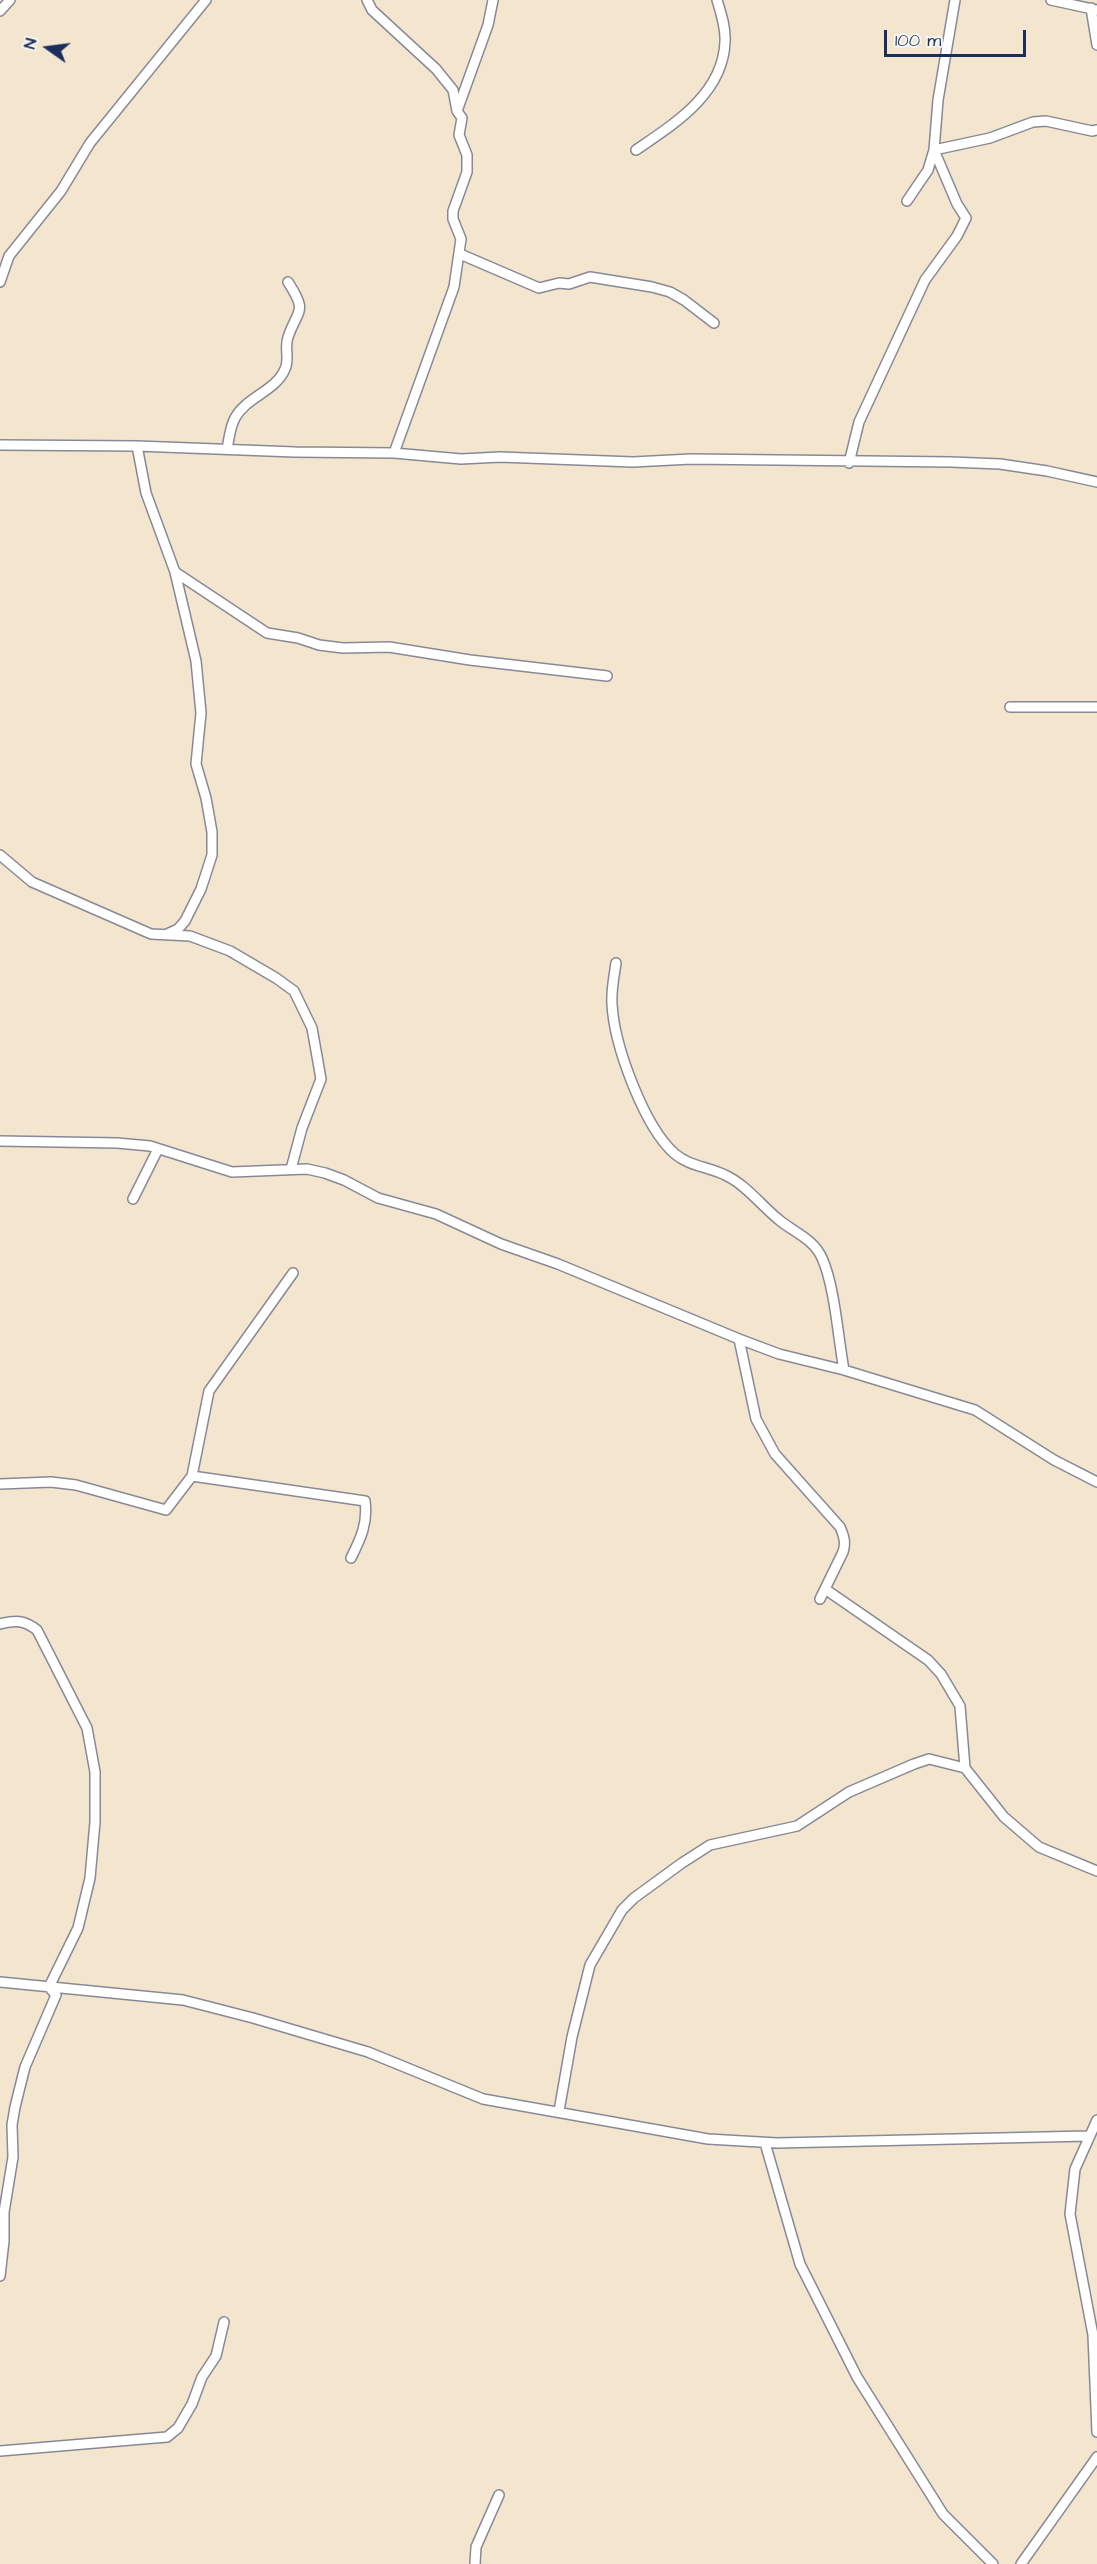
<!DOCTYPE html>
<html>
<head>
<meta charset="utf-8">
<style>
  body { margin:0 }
  #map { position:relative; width:1097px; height:2564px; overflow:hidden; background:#f3e5ce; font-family:"Architects Daughter",sans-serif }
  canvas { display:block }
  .north { position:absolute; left:18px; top:18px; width:60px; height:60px; -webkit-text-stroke:4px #f6f6f2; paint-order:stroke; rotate:284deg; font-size:16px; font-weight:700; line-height:24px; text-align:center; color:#1b2f5e }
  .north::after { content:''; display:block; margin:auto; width:21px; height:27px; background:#1b2f5e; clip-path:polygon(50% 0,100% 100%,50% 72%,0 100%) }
  .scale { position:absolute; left:884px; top:30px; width:142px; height:27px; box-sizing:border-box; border:3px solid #1b2f5e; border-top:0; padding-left:8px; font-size:18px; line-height:21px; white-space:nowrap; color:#1b2f5e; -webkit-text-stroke:4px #f6f6f2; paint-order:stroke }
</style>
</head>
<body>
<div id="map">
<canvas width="1097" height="2564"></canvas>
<div class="north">N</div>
<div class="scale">100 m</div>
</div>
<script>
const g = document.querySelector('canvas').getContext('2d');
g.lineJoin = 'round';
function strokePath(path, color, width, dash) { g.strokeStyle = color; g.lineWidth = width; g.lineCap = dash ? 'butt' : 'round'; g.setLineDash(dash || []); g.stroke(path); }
const minor = new Path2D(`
  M 367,0 L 372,10 L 436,69 L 453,90 L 457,111 L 462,118 L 459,135 L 467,155 L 467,172 L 453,211 L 453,219 L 461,239 L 454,287 L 394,453
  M 1051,0 L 1097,10
  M 1091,8 L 1097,45
  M 0,11 L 10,0
  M 457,111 L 488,25 L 493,0
  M 636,150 C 674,124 723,94 725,42 C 726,28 721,13 717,0
  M 907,201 L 928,170 L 934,150 L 938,100 L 955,0
  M 460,254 L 539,288 L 559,283 L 569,284 L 590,277 L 652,287 L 670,292 L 684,300 L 714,323
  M 0,282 L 9,256 L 61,191 L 90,143 L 206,0
  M 0,445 L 137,446 L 295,452 L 394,453 L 461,459 L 500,457 L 633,462 L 691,459 L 951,462 L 1000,464 L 1047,471 L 1097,482
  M 137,446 L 146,493 L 175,572 L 196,661 L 201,713 L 196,764 L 206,798 L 212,832 L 212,855 L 201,889 L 185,921 L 178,929 L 167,934
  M 227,449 C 229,439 230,427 235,418 C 246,397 276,391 285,369 C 290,359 284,348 288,337 C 298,308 308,313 288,282
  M 849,463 L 859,422 L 925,280 L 957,236 L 966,218 L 957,204 L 934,150 L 990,138 L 1033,122 L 1046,121 L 1092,131 L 1097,130
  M 175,572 L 267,633 L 298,638 L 319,645 L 343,648 L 389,647 L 470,660 L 607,676
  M 1010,707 L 1097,707
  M 0,855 L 32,882 L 151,934 L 190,936 L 230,951 L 276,978 L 294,991 L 312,1028 L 321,1079 L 302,1128 L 291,1169
  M 616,963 C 614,977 611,991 612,1004 C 614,1045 644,1127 675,1154 C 689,1166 709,1167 725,1175 C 745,1184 761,1205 778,1219 C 793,1232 813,1238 822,1258 C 835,1287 838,1338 844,1370
  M 0,1141 L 117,1143 L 150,1146 L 232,1172 L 307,1169 L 325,1173 L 344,1180 L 378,1198 L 436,1214 L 501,1244 L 558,1264 L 739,1339 L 779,1354 L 844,1370 L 975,1410 L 1054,1460 L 1097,1482
  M 133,1199 L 158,1149
  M 739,1339 L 756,1419 L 775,1454 L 840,1527 C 844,1536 846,1543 843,1552 L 820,1599
  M 192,1476 L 365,1501 C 368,1523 361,1538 351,1558
  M 0,1484 L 51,1482 L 76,1485 L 166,1510 L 192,1476 L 209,1391 L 293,1273
  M 825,1589 L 928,1660 L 941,1674 L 960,1706 L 965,1768 L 1004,1817 L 1039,1847 L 1097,1871
  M 0,1624 C 16,1620 24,1620 37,1630 L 87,1728 L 95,1772 L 95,1822 L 90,1878 L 78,1928 L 49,1987 L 56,1995 L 25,2067 L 15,2107 L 12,2125 L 13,2157 L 4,2212 L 4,2241 L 0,2276
  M 0,1982 L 183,2000 L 253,2018 L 368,2052 L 483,2099 L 708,2139 L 777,2143 L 1088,2136
  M 559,2111 L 572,2037 L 590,1965 L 622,1910 L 634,1898 L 682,1863 L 710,1845 L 797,1826 L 849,1792 L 914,1764 L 929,1759 L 965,1768
  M 1097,2120 L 1075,2169 L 1070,2214 L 1093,2335 L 1097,2432
  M 765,2143 L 800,2264 L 857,2377 L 943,2514 L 993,2564
  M 0,2451 L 167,2437 L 178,2428 L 192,2404 L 202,2377 L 216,2356 L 224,2322
  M 475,2564 L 476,2547 L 499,2495
  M 1021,2564 L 1097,2457`);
strokePath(minor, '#878a96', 12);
strokePath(minor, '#fff', 9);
</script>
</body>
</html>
